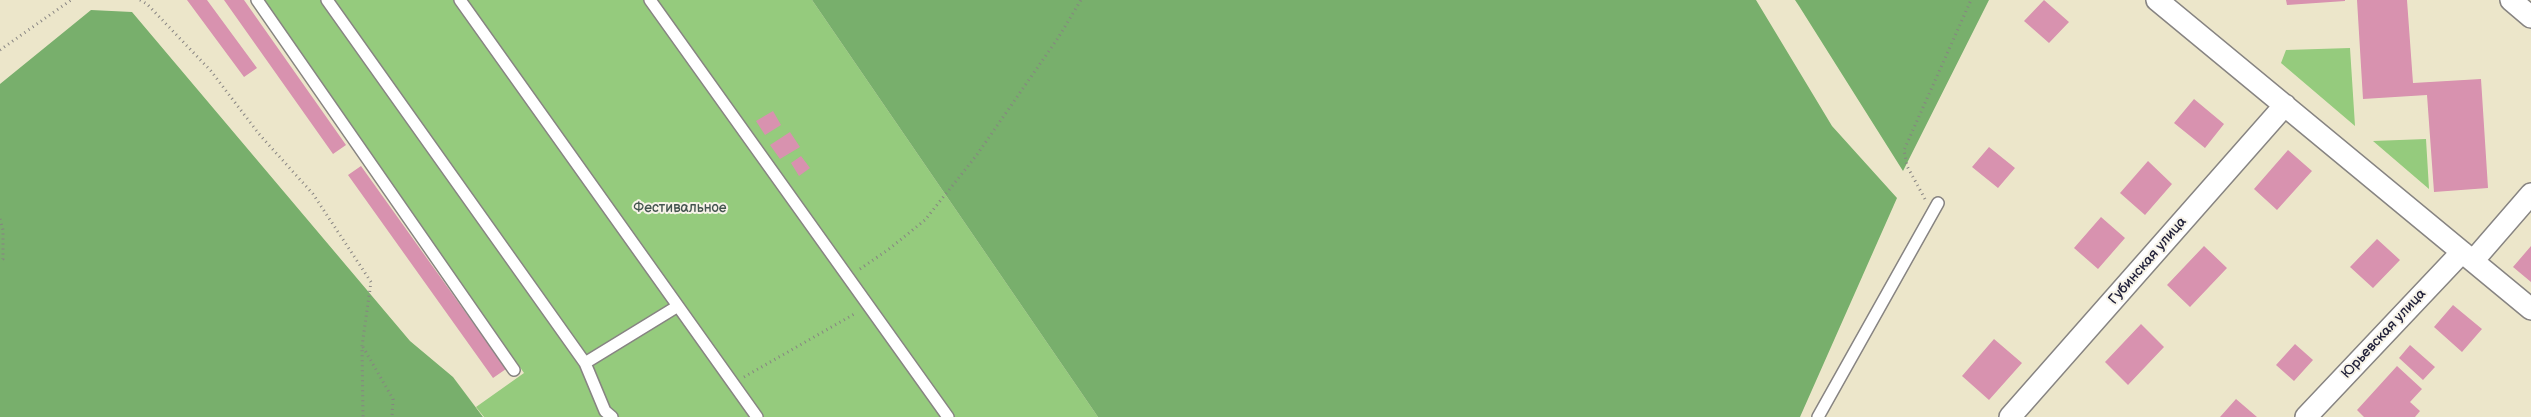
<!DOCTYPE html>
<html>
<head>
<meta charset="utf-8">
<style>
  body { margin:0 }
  canvas { display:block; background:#ece6ca }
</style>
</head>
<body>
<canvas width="2531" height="417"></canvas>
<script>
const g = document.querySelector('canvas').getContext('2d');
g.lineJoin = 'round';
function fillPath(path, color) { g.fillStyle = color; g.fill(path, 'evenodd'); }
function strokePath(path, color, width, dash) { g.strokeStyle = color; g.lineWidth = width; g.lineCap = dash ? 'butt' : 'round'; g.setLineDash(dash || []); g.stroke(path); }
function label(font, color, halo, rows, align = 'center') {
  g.font = font + ' "Balsamiq Sans",sans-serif'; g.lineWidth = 4; g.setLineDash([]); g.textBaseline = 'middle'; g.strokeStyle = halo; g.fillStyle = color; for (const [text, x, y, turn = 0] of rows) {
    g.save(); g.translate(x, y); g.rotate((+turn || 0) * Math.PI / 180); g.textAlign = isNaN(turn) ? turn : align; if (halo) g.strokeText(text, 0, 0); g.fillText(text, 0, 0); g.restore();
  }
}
const green = new Path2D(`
  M 261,0 L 812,0 L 1098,417 L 484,417 L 476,407 L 524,373 Z
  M 2350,48 L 2355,126 L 2281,63 L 2286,50 Z
  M 2426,139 L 2429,189 L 2373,141 Z`);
const forest = new Path2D(`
  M 812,0 L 1756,0 L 1832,126 L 1897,198 L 1800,417 L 1098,417 Z
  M 1795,0 L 1989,0 L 1903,171 L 1799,6 Z
  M 91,10 L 132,12 L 410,341 L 453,377 L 483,417 L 0,417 L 0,84 Z`);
const building = new Path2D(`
  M 187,0 L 207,0 L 257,68 L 244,77 Z
  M 224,0 L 244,0 L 346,145 L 333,154 Z
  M 2044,0 L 2069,22 L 2049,43 L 2024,21 Z
  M 2286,0 L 2345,0 L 2345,1 L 2287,5 Z
  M 2357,0 L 2407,0 L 2413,83 L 2481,79 L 2488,188 L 2434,192 L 2427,95 L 2363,99 Z
  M 2194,99 L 2224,124 L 2205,148 L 2174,123 Z
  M 773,111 L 781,125 L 765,135 L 756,121 Z
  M 790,132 L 800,147 L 780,159 L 770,145 Z
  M 1989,147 L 2015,168 L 1998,188 L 1972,167 Z
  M 2288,150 L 2312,171 L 2277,210 L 2254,189 Z
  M 801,156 L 810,168 L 799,176 L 791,163 Z
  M 2148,161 L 2172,184 L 2145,215 L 2120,193 Z
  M 361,166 L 506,369 L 493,378 L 348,175 Z
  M 2101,217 L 2125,238 L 2098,269 L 2074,248 Z
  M 2377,239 L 2400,260 L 2373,288 L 2350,267 Z
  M 2204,246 L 2227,268 L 2190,307 L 2167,285 Z
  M 2531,246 L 2531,282 L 2513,267 Z
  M 2453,305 L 2482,329 L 2462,352 L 2434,327 Z
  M 2141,324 L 2164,347 L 2128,385 L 2105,362 Z
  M 1994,339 L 2022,363 L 1989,400 L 1962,376 Z
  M 2295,344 L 2313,360 L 2294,381 L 2276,365 Z
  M 2410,345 L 2435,367 L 2423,380 L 2399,358 Z
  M 2397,366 L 2422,389 L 2410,402 L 2420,411 L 2415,417 L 2364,417 L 2357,410 Z
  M 2236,399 L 2257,417 L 2220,417 Z`);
const path = new Path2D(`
  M 140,0 L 147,4 L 211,71 L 259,134 L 313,194 L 371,282 L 362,346 L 363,417
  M 0,50 L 71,0
  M 1925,199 L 1907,166 L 1904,150 L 1971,0
  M 0,219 L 3,230 L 3,259 L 0,262
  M 860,269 L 889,249 L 925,220 L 976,156 L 1058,38 L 1081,0
  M 363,347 L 393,399 L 392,417
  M 744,377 L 856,313`);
const service = new Path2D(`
  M 257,0 L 514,370
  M 327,0 L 585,363 L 605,411 L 612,417
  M 460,0 L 757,417
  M 650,0 L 948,417
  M 585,363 L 678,306
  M 1818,417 L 1938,203`);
const minor = new Path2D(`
  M 2157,0 L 2531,309
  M 2511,0 L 2531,17
  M 2473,261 L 2531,194
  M 2010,417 L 2285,105
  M 2306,417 L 2462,252`);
const parkNames = [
  ["Фестивальное",680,208]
];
const streetNames = [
  ["Губинская улица",2148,261,-49],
  ["Юрьевская улица",2384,334,-47]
];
fillPath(green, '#95cb7d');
fillPath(forest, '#78af6c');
fillPath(building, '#d892af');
strokePath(service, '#878482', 14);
strokePath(minor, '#878482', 24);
strokePath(path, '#878482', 3, [1, 4]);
strokePath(service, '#fff', 11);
strokePath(minor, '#fff', 21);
label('14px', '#44554f', '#f7f3e8', parkNames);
label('14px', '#22223b', '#f7f3e8', streetNames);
</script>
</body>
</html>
